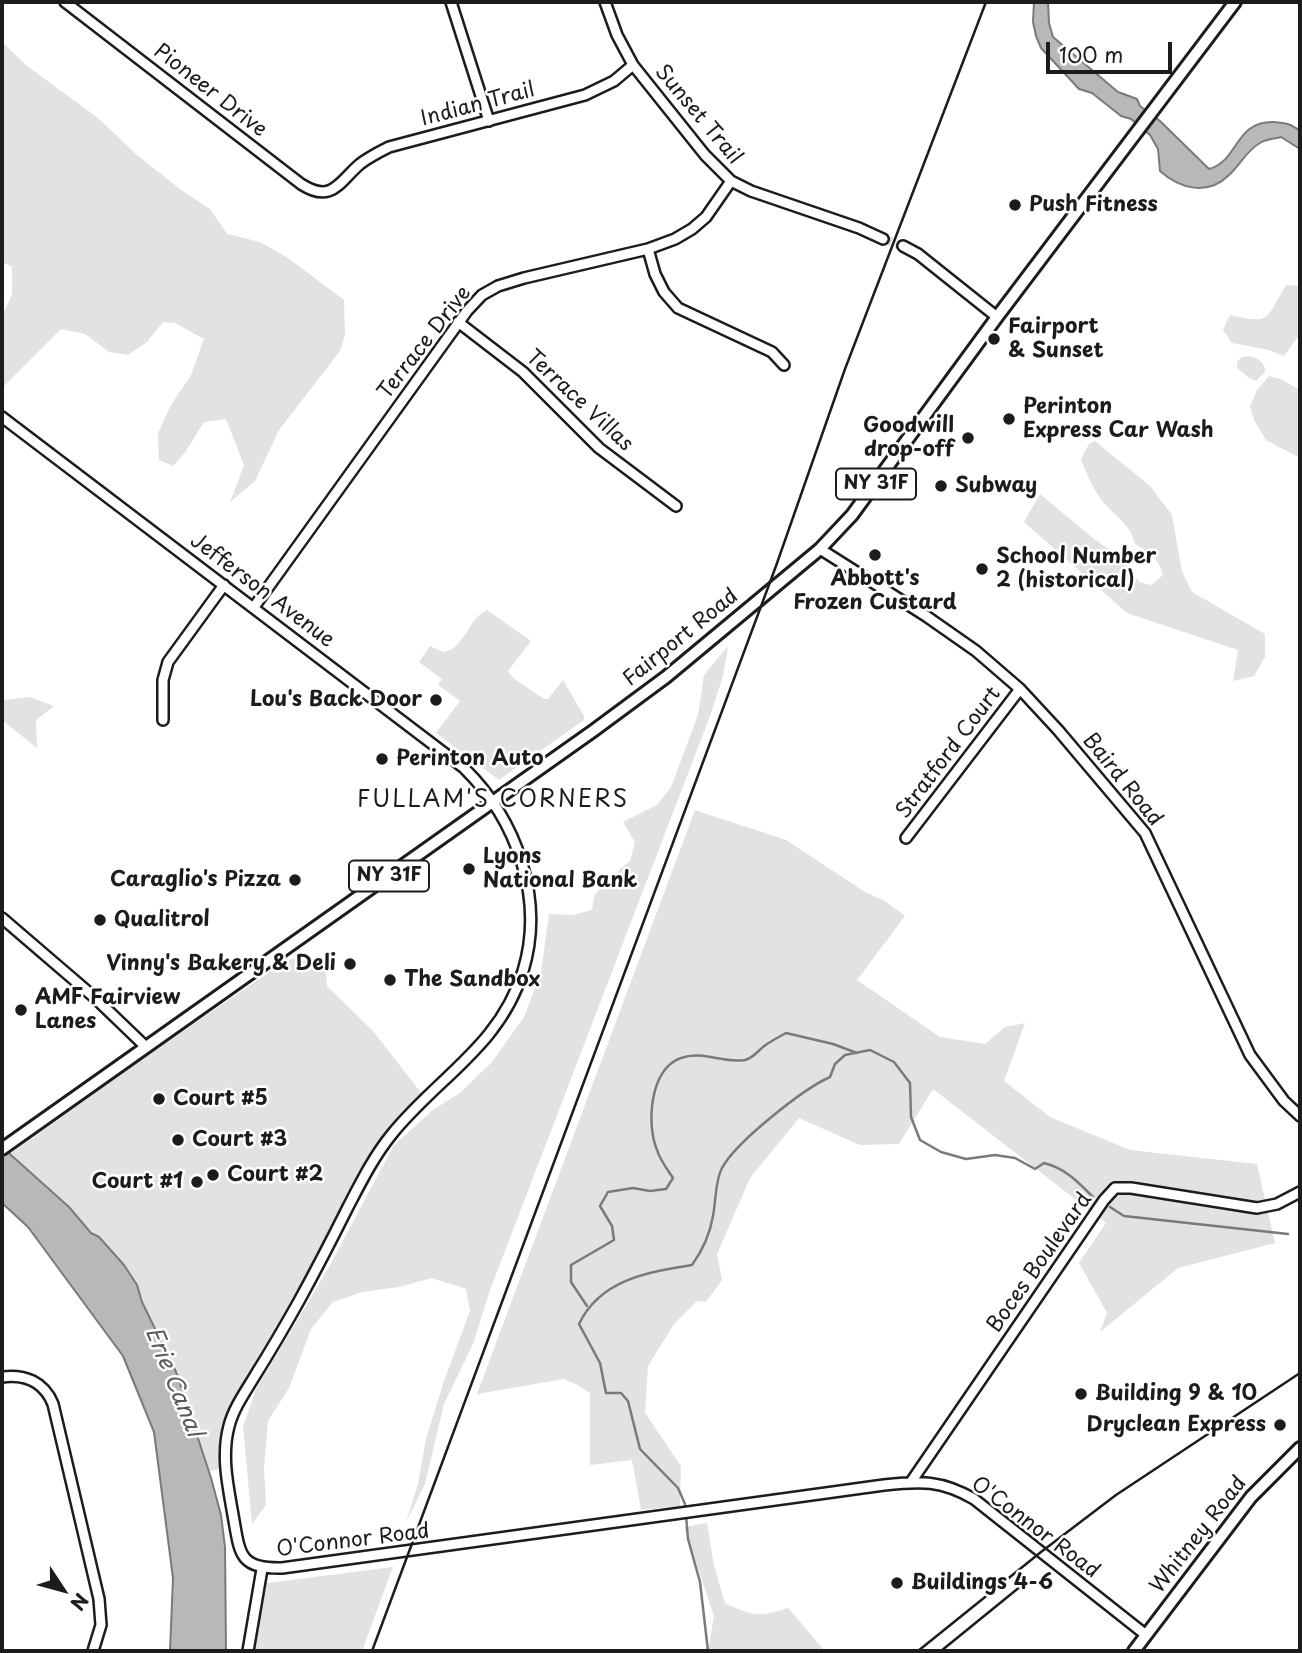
<!DOCTYPE html>
<html>
<head>
<meta charset="utf-8">
<style>
  body { margin:0 }
  #map { position:relative; width:1302px; height:1653px; overflow:hidden; background:#fff; font-family:"Playpen Sans",sans-serif }
  canvas { display:block }
  .frame { position:absolute; inset:0; border:4px solid #1c1c1c; pointer-events:none }
  .north { position:absolute; left:28px; top:1555px; width:70px; height:70px; -webkit-text-stroke:5px #fff; paint-order:stroke; rotate:126deg; font-size:19px; font-weight:700; line-height:28px; text-align:center; color:#1c1c1c }
  .north::after { content:''; display:block; margin:auto; width:24px; height:32px; background:#1c1c1c; clip-path:polygon(50% 0,100% 100%,50% 72%,0 100%) }
  .scale { position:absolute; left:1046px; top:42px; width:126px; height:32px; box-sizing:border-box; border:4px solid #1c1c1c; border-top:0; padding-left:9px; font-size:21px; line-height:24px; white-space:nowrap; color:#1c1c1c; -webkit-text-stroke:5px #fff; paint-order:stroke }
</style>
</head>
<body>
<div id="map">
<canvas width="1302" height="1653"></canvas>
<div class="frame"></div>
<div class="north">N</div>
<div class="scale">100 m</div>
</div>
<script>
const g = document.querySelector('canvas').getContext('2d');
g.lineJoin = 'round';
function fillPath(path, color) { g.fillStyle = color; g.fill(path, 'evenodd'); }
function strokePath(path, color, width, dash) { g.strokeStyle = color; g.lineWidth = width; g.lineCap = dash ? 'butt' : 'round'; g.setLineDash(dash || []); g.stroke(path); }
function label(font, color, halo, rows, align = 'center') {
  g.font = font + ' "Playpen Sans",sans-serif'; g.lineWidth = 5; g.setLineDash([]); g.textBaseline = 'middle'; g.strokeStyle = halo; g.fillStyle = color; for (const [text, x, y, turn = 0] of rows) {
    g.save(); g.translate(x, y); g.rotate((+turn || 0) * Math.PI / 180); g.textAlign = isNaN(turn) ? turn : align; if (halo) g.strokeText(text, 0, 0); g.fillText(text, 0, 0); g.restore();
  }
}
const green = new Path2D(`
  M 2,42 L 27,66 L 98,118 L 137,155 L 180,189 L 210,209 L 227,234 L 260,242 L 288,258 L 344,300 L 345,335 L 340,351 L 279,430 L 255,481 L 230,502 L 244,465 L 226,419 L 204,422 L 186,451 L 173,466 L 159,460 L 158,433 L 171,405 L 191,375 L 204,339 L 175,323 L 163,322 L 147,342 L 128,355 L 109,352 L 85,334 L 61,329 L 2,388 L 2,316 L 12,295 L 12,267 L 2,262 Z
  M 1286,285 L 1300,286 L 1300,334 L 1284,356 L 1269,350 L 1232,343 L 1223,330 L 1230,315 C 1272,325 1265,319 1286,285 Z
  M 1250,356 C 1259,359 1265,362 1265,372 L 1256,381 L 1249,378 L 1237,368 L 1237,362 L 1242,357 Z
  M 1269,376 L 1281,379 L 1300,390 L 1300,458 L 1266,440 L 1254,420 L 1250,406 L 1257,390 Z
  M 1095,441 L 1150,486 L 1172,515 L 1182,572 L 1192,592 L 1265,634 L 1265,657 L 1254,676 L 1233,681 L 1238,650 L 1127,613 L 1024,522 L 1040,494 L 1094,539 L 1124,560 L 1139,582 L 1151,585 L 1163,575 C 1159,559 1149,552 1135,544 C 1129,523 1119,520 1105,504 C 1094,492 1087,475 1081,459 L 1089,444 Z
  M 487,610 L 531,641 L 508,671 L 513,678 L 544,699 L 548,699 L 563,680 L 584,716 L 584,720 L 499,780 L 436,733 L 460,701 L 438,685 L 442,679 L 419,662 L 430,646 L 443,652 C 465,649 468,618 487,610 Z
  M 728,646 L 723,676 L 710,716 L 490,1290 L 473,1344 L 444,1404 L 425,1484 L 406,1522 L 418,1484 L 426,1439 L 444,1381 L 470,1311 L 466,1289 L 432,1278 L 399,1287 L 362,1292 L 333,1302 L 311,1329 L 289,1388 L 268,1421 L 264,1468 L 266,1505 L 252,1524 L 243,1427 L 256,1389 L 329,1267 L 394,1145 L 433,1110 L 461,1092 L 492,1062 L 524,1017 L 541,972 L 549,914 L 573,915 L 592,910 L 594,896 L 607,880 L 630,861 L 635,842 L 623,822 L 657,805 L 671,787 L 698,715 L 704,675 Z
  M 30,697 L 54,706 L 36,720 L 37,748 L 2,720 L 2,700 Z
  M 695,810 L 786,840 L 865,892 L 885,901 L 905,916 L 857,980 L 940,1037 L 985,1044 L 1005,1027 L 1025,1023 L 1004,1081 L 1050,1117 L 1130,1150 L 1257,1164 L 1275,1243 L 1178,1268 L 1100,1332 L 1107,1313 L 1079,1263 L 1106,1223 L 933,1089 L 899,1144 L 860,1145 L 799,1118 L 750,1178 L 717,1254 L 722,1280 L 706,1302 L 697,1301 L 674,1324 L 648,1366 L 645,1413 L 681,1466 L 680,1506 L 641,1510 L 632,1460 L 590,1465 L 590,1393 L 578,1385 L 564,1379 L 477,1394 Z
  M 304,954 L 326,971 L 327,986 L 373,1031 L 422,1094 L 390,1126 L 364,1163 L 296,1296 L 236,1395 L 224,1423 L 221,1438 L 220,1469 L 209,1471 L 177,1374 L 142,1302 L 136,1285 L 112,1251 L 99,1237 L 91,1233 L 69,1207 L 10,1154 L 154,1051 L 284,962 Z
  M 707,1523 L 714,1566 L 725,1603 C 753,1616 757,1618 788,1608 L 825,1651 L 708,1651 L 714,1616 L 684,1527 Z
  M 393,1567 L 362,1651 L 253,1651 L 267,1583 Z`);
const water = new Path2D(`
  M 1034,2 L 1048,2 L 1049,23 L 1053,37 L 1118,92 L 1137,99 L 1140,106 L 1160,121 L 1209,169 C 1239,161 1234,121 1274,122 C 1286,123 1291,124 1300,131 L 1300,149 L 1281,137 C 1274,139 1266,139 1260,143 C 1246,151 1241,164 1229,175 C 1208,196 1180,189 1160,171 L 1158,149 L 1150,135 L 1131,119 L 1121,116 L 1092,93 L 1079,89 L 1041,48 L 1036,36 L 1033,22 Z
  M 2,1147 L 69,1207 L 91,1233 L 99,1237 L 124,1265 L 137,1285 L 142,1302 L 177,1374 L 211,1478 L 221,1515 L 225,1547 L 226,1651 L 170,1651 L 173,1578 L 154,1432 L 123,1356 L 28,1227 L 2,1203 Z`);
const stream = new Path2D(`
  M 1110,1207 L 1124,1216 L 1288,1234
  M 587,1306 L 571,1282 L 571,1265 L 614,1240 L 612,1226 L 600,1206 L 608,1192 L 633,1188 L 650,1191 L 666,1189 L 673,1178 C 667,1169 660,1160 657,1150 C 646,1124 650,1068 681,1058 C 703,1050 723,1064 745,1060 C 754,1058 759,1049 767,1044 C 773,1040 779,1037 786,1033 L 833,1044 L 857,1053
  M 708,1651 L 700,1582 L 688,1539 L 685,1504 L 678,1488 L 640,1449 L 628,1401 L 621,1393 L 606,1393 L 600,1363 L 579,1324 C 600,1280 647,1272 692,1265 C 702,1251 710,1234 713,1216 C 716,1201 715,1181 722,1168 C 736,1142 803,1089 830,1077 L 835,1064 L 845,1055 L 870,1050 L 894,1062 L 910,1083 L 911,1117 L 920,1140 L 941,1152 L 966,1159 L 995,1155 L 1015,1158 L 1035,1169 L 1044,1163 C 1065,1168 1078,1182 1093,1197`);
const minorTunnel = new Path2D(`
  M 883,239 L 903,246`);
const minor = new Path2D(`
  M 65,2 L 301,184 C 332,204 339,182 360,164 C 369,157 379,152 389,147 L 585,95 L 614,81 L 633,65
  M 451,2 L 489,121
  M 605,2 L 617,35 L 633,65 L 705,155 L 731,181 L 751,191 L 859,228 L 883,239
  M 903,246 L 918,254 L 997,317
  M 648,249 L 655,274 L 664,292 L 678,308 L 772,352 L 784,365
  M 458,322 L 523,372 L 599,448 L 676,506
  M 2,417 L 464,768 C 517,820 545,899 523,971 C 500,1046 438,1077 392,1134 C 374,1156 361,1182 348,1207 C 332,1239 316,1270 299,1301 C 285,1326 271,1350 256,1374 C 246,1391 234,1407 229,1426 C 221,1456 228,1486 233,1515 C 240,1553 238,1569 282,1568 L 884,1485 C 921,1481 941,1480 974,1499 L 1146,1635
  M 820,549 L 926,616 L 976,651 L 1020,689 L 1058,730 L 1145,833 L 1250,1055 L 1284,1101 L 1300,1116
  M 254,607 L 467,311 L 482,295 L 498,286 L 524,278 L 648,249 L 675,239 L 692,229 L 706,217 L 731,181
  M 163,720 L 163,680 L 168,662 L 224,585
  M 906,838 L 1020,689
  M 2,918 L 94,997 L 146,1047
  M 2,1377 C 25,1374 44,1382 53,1404 L 99,1599 L 101,1625 L 93,1651
  M 911,1482 L 1104,1200 L 1115,1188 L 1131,1188 L 1257,1208 L 1277,1204 L 1300,1192
  M 248,1651 L 262,1569`);
const major = new Path2D(`
  M 2,1149 L 593,731 L 666,677 L 820,549 L 852,515 L 997,317 L 1235,2
  M 1134,1651 L 1251,1497 L 1300,1448`);
const rail = new Path2D(`
  M 372,1651 L 776,566 L 845,369 L 986,2
  M 918,1651 L 1041,1552 L 1116,1495 L 1300,1373
  M 941,1651 L 1021,1586`);
const markers = [
  [1015,205,7,"#1c1c1c"],
  [994,339,7,"#1c1c1c"],
  [1009,419,7,"#1c1c1c"],
  [968,438,7,"#1c1c1c"],
  [941,486,7,"#1c1c1c"],
  [875,555,7,"#1c1c1c"],
  [982,569,7,"#1c1c1c"],
  [436,700,7,"#1c1c1c"],
  [382,759,7,"#1c1c1c"],
  [469,869,7,"#1c1c1c"],
  [295,880,7,"#1c1c1c"],
  [100,920,7,"#1c1c1c"],
  [350,964,7,"#1c1c1c"],
  [390,980,7,"#1c1c1c"],
  [21,1010,7,"#1c1c1c"],
  [159,1099,7,"#1c1c1c"],
  [178,1140,7,"#1c1c1c"],
  [213,1175,7,"#1c1c1c"],
  [197,1182,7,"#1c1c1c"],
  [1081,1394,7,"#1c1c1c"],
  [1280,1425,7,"#1c1c1c"],
  [897,1583,7,"#1c1c1c"]
];
const shields = [
  [876,484,80],
  [389,876,80]
];
const shieldNames = [
  ["NY 31F",876,484],
  ["NY 31F",389,876]
];
const streetNames = [
  ["Pioneer Drive",210,91,38],
  ["Indian Trail",478,105,-15],
  ["Sunset Trail",698,115,50],
  ["Terrace Drive",425,343,-52],
  ["Terrace Villas",579,401,43],
  ["Jefferson Avenue",262,591,37],
  ["Fairport Road",681,638,-39],
  ["Stratford Court",949,753,-53],
  ["Baird Road",1122,780,51],
  ["Boces Boulevard",1040,1263,-55],
  ["O'Connor Road",1035,1528,37],
  ["Whitney Road",1199,1535,-52],
  ["O'Connor Road",353,1541,-7]
];
const poiNames = [
  ["Push Fitness",1029,205],
  ["Fairport",1008,327],
  ["& Sunset",1008,351],
  ["Perinton",1023,407],
  ["Express Car Wash",1023,431],
  ["Goodwill",954,426,"right"],
  ["drop-off",954,450,"right"],
  ["Subway",955,486],
  ["School Number",996,557],
  ["2 (historical)",996,581],
  ["Abbott's",875,579,"center"],
  ["Frozen Custard",875,603,"center"],
  ["Lou's Back Door",422,700,"right"],
  ["Perinton Auto",396,759],
  ["Lyons",483,857],
  ["National Bank",483,881],
  ["Caraglio's Pizza",281,880,"right"],
  ["Qualitrol",114,920],
  ["Vinny's Bakery & Deli",336,964,"right"],
  ["The Sandbox",404,980],
  ["AMF Fairview",35,998],
  ["Lanes",35,1022],
  ["Court #5",173,1099],
  ["Court #3",192,1140],
  ["Court #2",227,1175],
  ["Court #1",183,1182,"right"],
  ["Building 9 & 10",1095,1394],
  ["Dryclean Express",1266,1425,"right"],
  ["Buildings 4-6",911,1583]
];
const neighbourhoodNames = [
  ["FULLAM'S CORNERS",493,801]
];
const waterNames = [
  ["Erie Canal",173,1382,68]
];
fillPath(green, '#e2e2e2');
fillPath(water, '#b8b8b8');
strokePath(water, '#7a7a7a', 2);
strokePath(stream, '#7a7a7a', 2.5);
strokePath(minorTunnel, '#ddd', 9, [9, 4.5]);
strokePath(minor, '#1c1c1c', 14);
strokePath(major, '#1c1c1c', 16);
strokePath(minor, '#fff', 9);
strokePath(major, '#fff', 10);
strokePath(rail, '#1c1c1c', 2.5);
for (const [x, y, r, color] of markers) { const dot = new Path2D(); dot.arc(x, y, r, 0, 2 * Math.PI); g.fillStyle = color; g.fill(dot); strokePath(dot, '#fff', 2.5); }
for (const [x, y, w] of shields) { const box = new Path2D(); box.roundRect(x - w / 2, y - 15.5, w, 31, 5); g.fillStyle = '#fff'; g.fill(box); strokePath(box, '#1c1c1c', 2); }
label('bold 19px', '#1c1c1c', null, shieldNames);
label('21px', '#1c1c1c', '#fff', streetNames);
label('bold 21px', '#1c1c1c', '#fff', poiNames, 'left');
g.letterSpacing = '2px';
label('23px', '#1c1c1c', '#fff', neighbourhoodNames);
g.letterSpacing = '0px';
label('italic 23px', '#5a5a5a', '#fff', waterNames);
</script>
</body>
</html>
